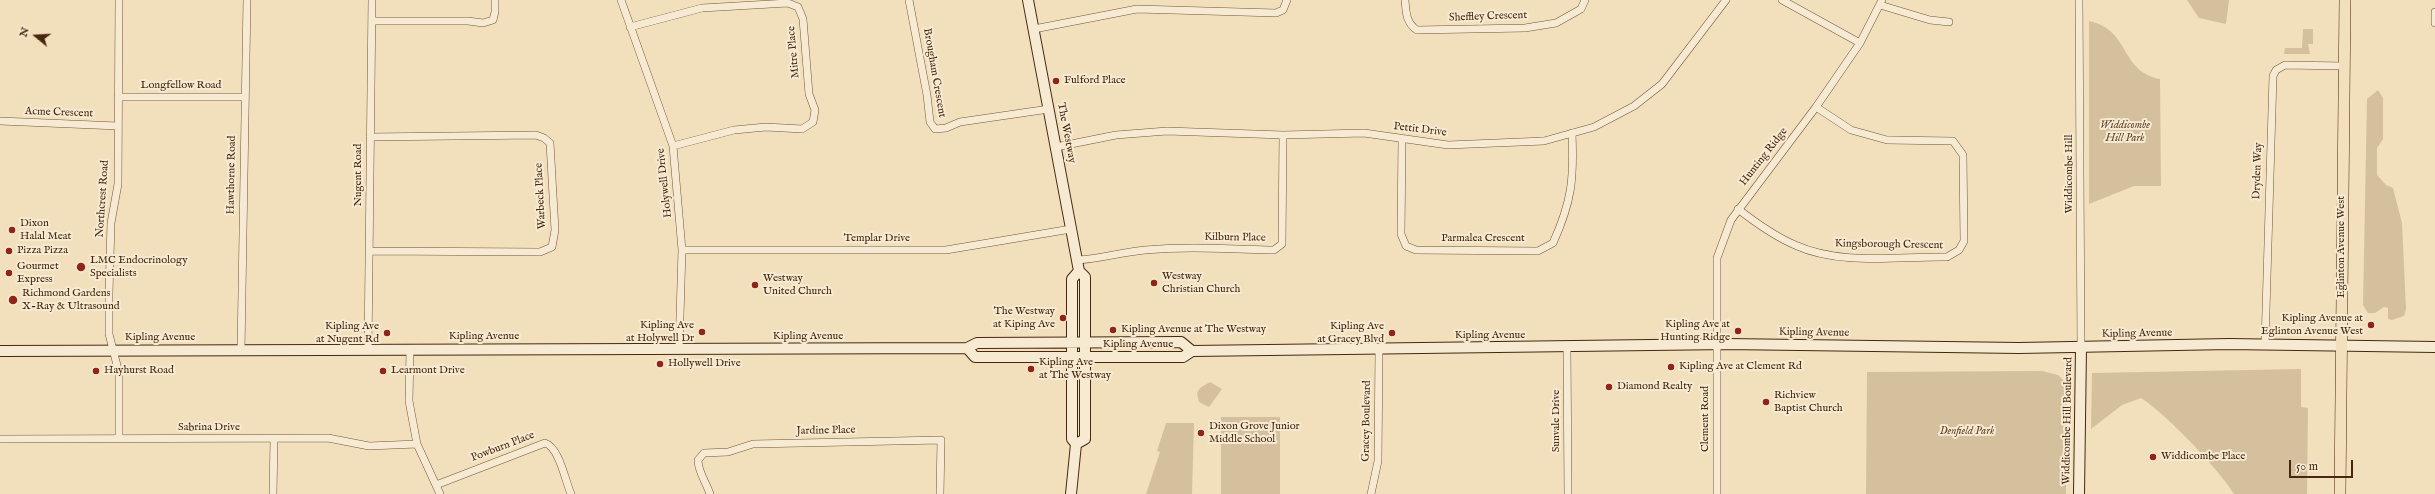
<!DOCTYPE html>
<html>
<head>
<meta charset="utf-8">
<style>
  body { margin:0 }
  #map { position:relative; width:2435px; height:494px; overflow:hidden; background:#f2dfbc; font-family:"IM FELL English",serif }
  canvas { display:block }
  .north { position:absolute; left:16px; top:16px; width:40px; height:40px; -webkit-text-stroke:3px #f7ead3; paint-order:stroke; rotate:288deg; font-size:11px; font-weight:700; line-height:16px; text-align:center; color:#47280e }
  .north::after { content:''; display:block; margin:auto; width:14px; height:18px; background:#47280e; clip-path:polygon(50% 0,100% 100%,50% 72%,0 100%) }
  .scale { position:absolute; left:2289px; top:460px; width:64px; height:18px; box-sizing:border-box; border:2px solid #47280e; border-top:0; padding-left:5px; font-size:12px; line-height:14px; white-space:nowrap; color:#47280e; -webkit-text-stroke:3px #f7ead3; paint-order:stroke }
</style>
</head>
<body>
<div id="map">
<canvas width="2435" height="494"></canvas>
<div class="north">N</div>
<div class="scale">50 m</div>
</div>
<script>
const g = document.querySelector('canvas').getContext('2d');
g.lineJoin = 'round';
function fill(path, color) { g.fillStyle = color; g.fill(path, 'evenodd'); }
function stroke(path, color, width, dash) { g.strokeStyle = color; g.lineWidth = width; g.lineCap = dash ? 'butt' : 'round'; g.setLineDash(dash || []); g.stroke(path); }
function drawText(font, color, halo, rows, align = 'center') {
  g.font = font + ' "IM FELL English",serif'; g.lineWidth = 4; g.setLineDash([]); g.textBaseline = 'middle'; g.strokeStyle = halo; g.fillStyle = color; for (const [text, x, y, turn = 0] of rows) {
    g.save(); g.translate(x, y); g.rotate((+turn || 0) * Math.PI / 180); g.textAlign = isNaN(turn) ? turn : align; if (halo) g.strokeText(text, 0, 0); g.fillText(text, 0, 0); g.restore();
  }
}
fill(new Path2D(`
  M2187 0H2229L2226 24 2199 18Z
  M2089 21C2131 30 2119 71 2160 79L2161 186H2134L2089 204Z
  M2303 29H2313V44H2308L2310 54H2284L2285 48H2302Z
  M2378 90 2383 98V139L2377 148V175L2386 185 2393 188 2402 223 2406 309 2404 316 2392 320 2388 319V308L2384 307 2375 313H2368L2363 305 2367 99Z
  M2301 369V407L2308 408 2307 494H2234C2219 469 2165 413 2141 398L2122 405 2091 429 2092 373Z
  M2042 371 2058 375 2066 383V494H1866L1867 372Z
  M1210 382 1222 389 1209 407 1199 402 1197 393 1200 388Z
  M1221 417H1280V494H1221Z
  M1166 423H1194L1192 494H1146L1160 452 1157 451Z`), '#d5c09e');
const street = new Path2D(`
  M621 0 673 146 682 250 679 349
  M909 0 927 95 930 122 935 129 946 128 960 122 1049 109
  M1405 0C1406 12 1406 23 1417 30L1525 28 1556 23 1581 9 1585 0
  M1782 0 1860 43
  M2079 0 2081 348
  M1880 5 1930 20 1949 22
  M2435 12V23
  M372 21H468L483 23 493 20 495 12V0
  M630 27 702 8 788 3 798 7 803 19 809 94 815 110 813 122 802 129 766 127 734 130 673 146
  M1034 29 1137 9 1276 13 1283 10 1287 0
  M118 97H244
  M0 121 118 126
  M370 137 536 135 544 138 550 143 555 230 552 247 540 252 371 251
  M1402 140 1401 234 1406 246 1416 250 1538 251 1553 243C1572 201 1574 179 1572 133
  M1056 147 1116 135 1167 131 1283 135 1364 133 1448 145 1544 141 1594 127 1634 106 1662 84 1726 0
  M1738 209C1756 223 1774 236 1795 245 1841 266 1899 256 1947 257L1959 250 1964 241 1963 155 1953 141 1887 140 1851 130 1816 107
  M682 250H946L1071 229
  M1078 260C1100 259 1122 252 1145 250 1187 246 1231 249 1274 250L1282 244 1283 135
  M2265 344 2273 76 2276 70 2285 65 2344 66
  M1567 348 1568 494
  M241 350 247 0
  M368 350 372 0
  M410 350 409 401 417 444 440 494
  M0 439 328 438 369 446 417 444
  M119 439V373L109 334V293L111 223 118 184 119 0
  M436 485 545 443C559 447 565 480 571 494
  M273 494 274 439
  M710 494C706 482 698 472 698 460L704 453 728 452 753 444 941 440 940 494
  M1371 494 1378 461 1379 349
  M1717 494V258L1731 220 1816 107 1860 43 1882 0`);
const secondary = new Path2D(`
  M1028 0 1079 271 1085 277V439L1076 444
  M967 348 975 357H1183L1192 351 1727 344 2019 348 2229 344 2435 347
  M0 351 967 348 977 343 1181 342 1192 351
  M1071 494 1076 444 1072 439V279L1079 271
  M2079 494 2081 348`);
const primary = new Path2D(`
  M2340 494 2345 0`);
stroke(street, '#72563a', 8);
stroke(secondary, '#47280e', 12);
stroke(primary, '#47280e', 12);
stroke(street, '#f7ead3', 7);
stroke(secondary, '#f7ead3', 10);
stroke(primary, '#f2dfbc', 11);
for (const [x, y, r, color] of [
  [1056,81,4,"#8f2418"],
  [12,230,4,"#8f2418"],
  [9,251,4,"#8f2418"],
  [81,267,5,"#8f2418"],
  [9,273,4,"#8f2418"],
  [1154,283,4,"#8f2418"],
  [755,285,4,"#8f2418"],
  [13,300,5,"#8f2418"],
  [1063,318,4,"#8f2418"],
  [2371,325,4,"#8f2418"],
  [1113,330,4,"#8f2418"],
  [1738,331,4,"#8f2418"],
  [702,332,4,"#8f2418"],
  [387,333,4,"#8f2418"],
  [1392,333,4,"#8f2418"],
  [660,364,4,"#8f2418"],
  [1671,367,4,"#8f2418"],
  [1031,369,4,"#8f2418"],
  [96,371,4,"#8f2418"],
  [383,371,4,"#8f2418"],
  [1609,387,4,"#8f2418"],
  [1766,402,4,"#8f2418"],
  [1201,433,4,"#8f2418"],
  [2153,457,4,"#8f2418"]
]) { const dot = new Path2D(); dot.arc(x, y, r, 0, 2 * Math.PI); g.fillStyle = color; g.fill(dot); stroke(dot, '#f7ead3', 1.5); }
drawText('11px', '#47280e', '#f7ead3', [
  ["Sheffley Crescent",1488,17,-2],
  ["Mitre Place",794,52,-95],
  ["Brougham Crescent",934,73,80],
  ["Longfellow Road",181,86],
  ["Acme Crescent",59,113,2],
  ["Pettit Drive",1420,130,7],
  ["The Westway",1066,133,79],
  ["Hunting Ridge",1764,157,-52],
  ["Dryden Way",2258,171,-88],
  ["Widdicombe Hill",2070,174,-90],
  ["Hawthorne Road",232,175,-89],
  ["Nugent Road",359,175,-90],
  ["Holywell Drive",665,183,-96],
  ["Warbeck Place",541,196,-93],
  ["Northcrest Road",103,199,-86],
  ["Kilburn Place",1235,238,1],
  ["Templar Drive",877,239],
  ["Parmalea Crescent",1483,239],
  ["Kingsborough Crescent",1889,245,1],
  ["Eglinton Avenue West",2342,247,-90],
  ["Kipling Avenue",1814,333,1],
  ["Kipling Avenue",2137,334,-1],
  ["Kipling Avenue",1490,336],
  ["Kipling Avenue",484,337],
  ["Kipling Avenue",808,337],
  ["Kipling Avenue",160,338],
  ["Kipling Avenue",1138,345],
  ["Clement Road",1706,419,-90],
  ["Gracey Boulevard",1367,421,-89],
  ["Sunvale Drive",1557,421,-90],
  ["Widdicombe Hill Boulevard",2068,421,-89],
  ["Sabrina Drive",209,428],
  ["Jardine Place",826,431,-1],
  ["Powburn Place",503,447,-21]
]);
drawText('11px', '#47280e', '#f7ead3', [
  ["Fulford Place",1064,81],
  ["Dixon",20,224],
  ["Halal Meat",20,237],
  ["Pizza Pizza",17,251],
  ["LMC Endocrinology",90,261],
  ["Specialists",90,274],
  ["Gourmet",17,267],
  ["Express",17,280],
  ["Westway",1162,277],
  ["Christian Church",1162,290],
  ["Westway",763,279],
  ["United Church",763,292],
  ["Richmond Gardens",22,294],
  ["X-Ray & Ultrasound",22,307],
  ["The Westway",1055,312,"right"],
  ["at Kiping Ave",1055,325,"right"],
  ["Kipling Avenue at",2363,319,"right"],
  ["Eglinton Avenue West",2363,332,"right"],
  ["Kipling Ave at",1730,325,"right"],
  ["Hunting Ridge",1730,338,"right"],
  ["Kipling Ave",694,326,"right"],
  ["at Holywell Dr",694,339,"right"],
  ["Kipling Ave",379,327,"right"],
  ["at Nugent Rd",379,340,"right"],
  ["Kipling Ave",1384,327,"right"],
  ["at Gracey Blvd",1384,340,"right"],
  ["Kipling Avenue at The Westway",1121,330],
  ["Kipling Ave",1039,363],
  ["at The Westway",1039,376],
  ["Hollywell Drive",668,364],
  ["Kipling Ave at Clement Rd",1679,367],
  ["Hayhurst Road",104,371],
  ["Learmont Drive",391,371],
  ["Diamond Realty",1617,387],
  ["Richview",1774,396],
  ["Baptist Church",1774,409],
  ["Dixon Grove Junior",1209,427],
  ["Middle School",1209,440],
  ["Widdicombe Place",2161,457]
], 'left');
drawText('italic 11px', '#63462b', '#f7ead3', [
  ["Widdicombe",2125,126],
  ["Hill Park",2125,139],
  ["Denfield Park",1967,432]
]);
</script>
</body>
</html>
